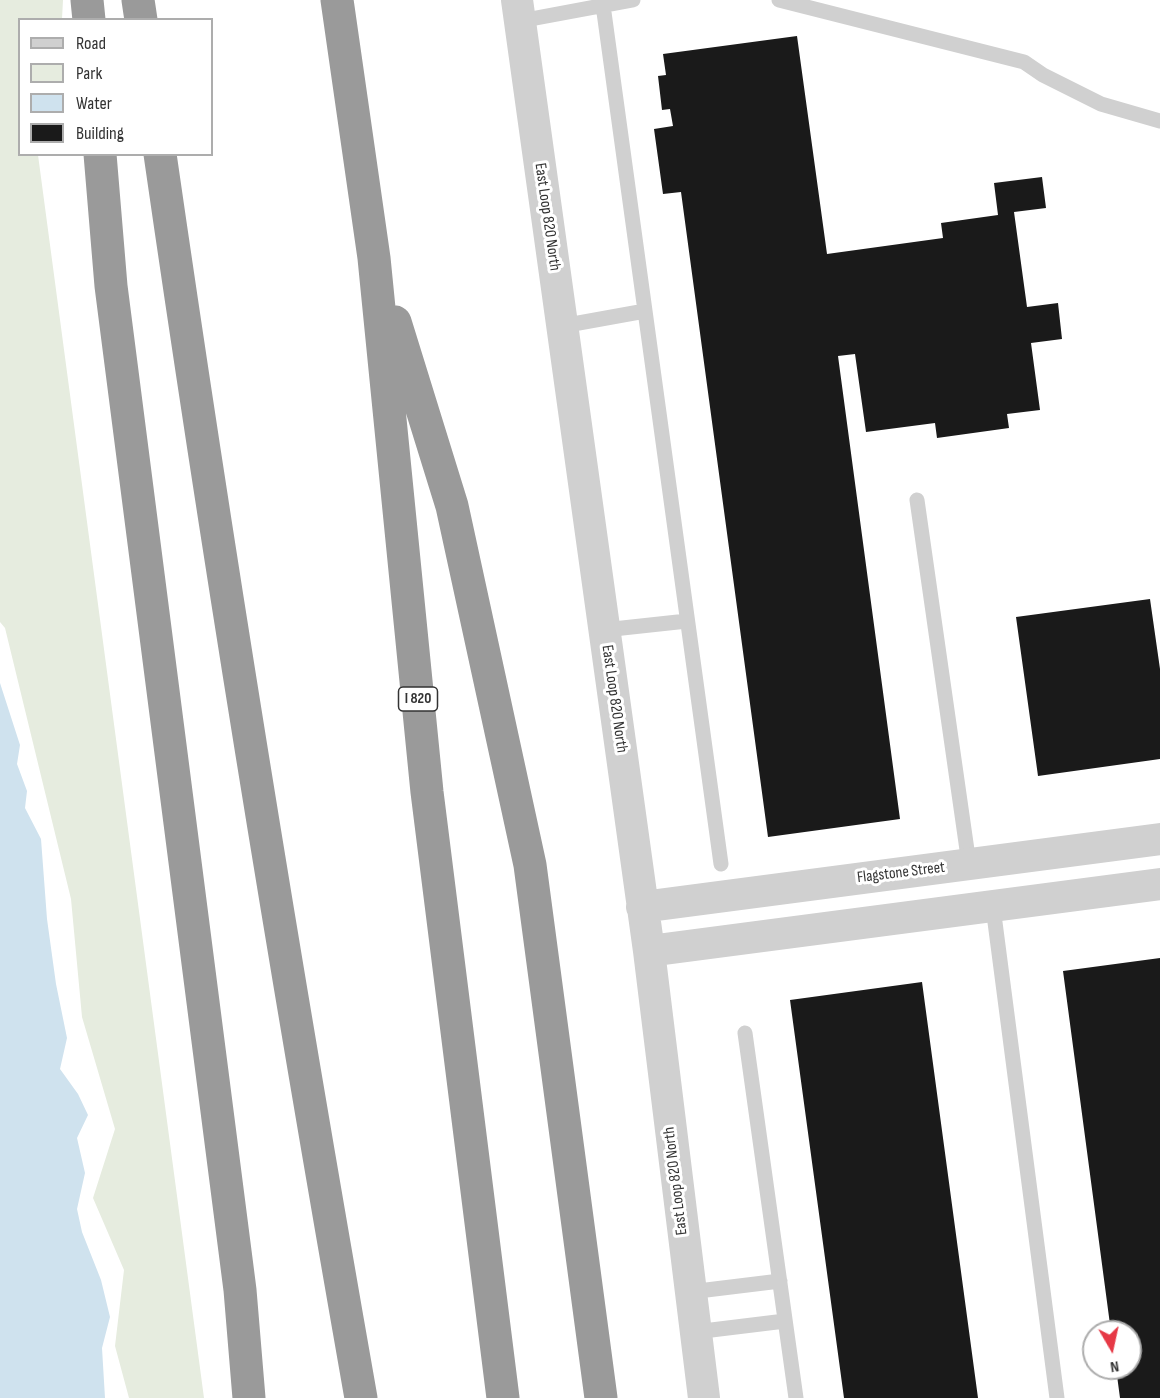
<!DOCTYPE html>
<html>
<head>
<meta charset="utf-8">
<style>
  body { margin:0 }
  #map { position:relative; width:1160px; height:1398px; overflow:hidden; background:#fff; font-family:"Sofia Sans Condensed",sans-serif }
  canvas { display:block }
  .legend { position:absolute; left:18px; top:18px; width:195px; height:138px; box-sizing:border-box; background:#fff; border:2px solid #adadad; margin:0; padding:8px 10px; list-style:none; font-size:18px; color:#333 }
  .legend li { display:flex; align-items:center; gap:12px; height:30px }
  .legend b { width:30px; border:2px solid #adadad }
  .north { position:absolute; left:1082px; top:1320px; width:60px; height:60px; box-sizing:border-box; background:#fff; border:2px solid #adadad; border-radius:50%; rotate:171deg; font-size:16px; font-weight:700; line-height:24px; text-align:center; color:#333 }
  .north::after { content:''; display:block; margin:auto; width:21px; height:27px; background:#e63946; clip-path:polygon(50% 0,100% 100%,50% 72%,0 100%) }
</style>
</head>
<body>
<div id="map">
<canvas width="1160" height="1398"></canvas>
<ul class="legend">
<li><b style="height:8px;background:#d0d0d0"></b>Road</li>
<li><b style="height:16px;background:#e6ecdf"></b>Park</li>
<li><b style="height:16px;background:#cfe2ee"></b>Water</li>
<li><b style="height:16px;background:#1a1a1a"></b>Building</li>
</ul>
<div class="north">N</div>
</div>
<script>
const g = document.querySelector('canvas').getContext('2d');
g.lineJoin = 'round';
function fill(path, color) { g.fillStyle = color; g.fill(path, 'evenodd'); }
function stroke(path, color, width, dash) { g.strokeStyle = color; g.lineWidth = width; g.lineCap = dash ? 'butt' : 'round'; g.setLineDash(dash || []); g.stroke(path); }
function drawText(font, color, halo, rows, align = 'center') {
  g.font = font + ' "Sofia Sans Condensed",sans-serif'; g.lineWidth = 6; g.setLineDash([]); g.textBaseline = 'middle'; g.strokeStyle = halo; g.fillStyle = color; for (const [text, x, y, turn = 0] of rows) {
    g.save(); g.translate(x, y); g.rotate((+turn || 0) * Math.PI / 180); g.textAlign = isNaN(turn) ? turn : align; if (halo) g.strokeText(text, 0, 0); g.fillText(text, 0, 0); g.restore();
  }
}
fill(new Path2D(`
  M0 0H63L62 19 20 20V154L38 155 204 1398H129L115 1346 124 1270 93 1198 115 1129 82 1017 71 899 5 628 0 622Z`), '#e6ecdf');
fill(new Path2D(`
  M0 683 20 745 17 764 27 791 25 808 41 839 47 919 56 984 67 1038 60 1069 78 1094 88 1115 77 1138 85 1173 77 1209 82 1232 101 1280 110 1317 102 1348 105 1398H0Z`), '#cfe2ee');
fill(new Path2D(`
  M797 36 827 254 943 238 941 223 998 215 994 183 1042 177 1046 208 1014 212 1027 307 1058 303 1062 339 1031 343 1040 410 1007 414 1009 428 937 438 935 423 866 432 855 354 838 356 900 819 768 837 681 192 663 194 654 129 673 126 670 109 662 110 658 76 666 75 663 54Z
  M1150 599 1160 669V759L1038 776 1016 617Z
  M1160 958V1398H1120L1116 1368H1130V1332H1111L1063 971Z
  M922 982 978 1398H844L790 1000Z`), '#1a1a1a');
stroke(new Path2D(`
  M779 0 1024 62 1043 75 1101 104 1160 121
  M603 5 721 864
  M520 21 633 0
  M562 326 645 311
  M917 500 969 864
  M604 630 687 621
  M993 907 1057 1398
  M745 1033 796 1398
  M690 1292 780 1281
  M695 1332 785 1321`), '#d0d0d0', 15);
stroke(new Path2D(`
  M517 0 649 951 704 1398
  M642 907 1160 839
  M649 951 1160 884`), '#d0d0d0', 32);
stroke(new Path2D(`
  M87 0 89 20
  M138 0 141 20
  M337 0 374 258 427 792 503 1398
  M100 154 111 286 240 1290 249 1398
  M160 154C220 570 288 984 361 1398
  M395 322 452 506 530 865 601 1398`), '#9a9a9a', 33);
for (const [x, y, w] of [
  [418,699,39]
]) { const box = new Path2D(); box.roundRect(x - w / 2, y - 12, w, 24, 4.5); g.fillStyle = '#fff'; g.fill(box); stroke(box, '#333', 1.5); }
drawText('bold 15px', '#333', null, [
  ["I 820",418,699]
]);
drawText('16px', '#333', '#fff', [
  ["East Loop 820 North",547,217,82],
  ["East Loop 820 North",614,699,82],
  ["Flagstone Street",901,873,-7],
  ["East Loop 820 North",676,1181,-97]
]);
</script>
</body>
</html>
